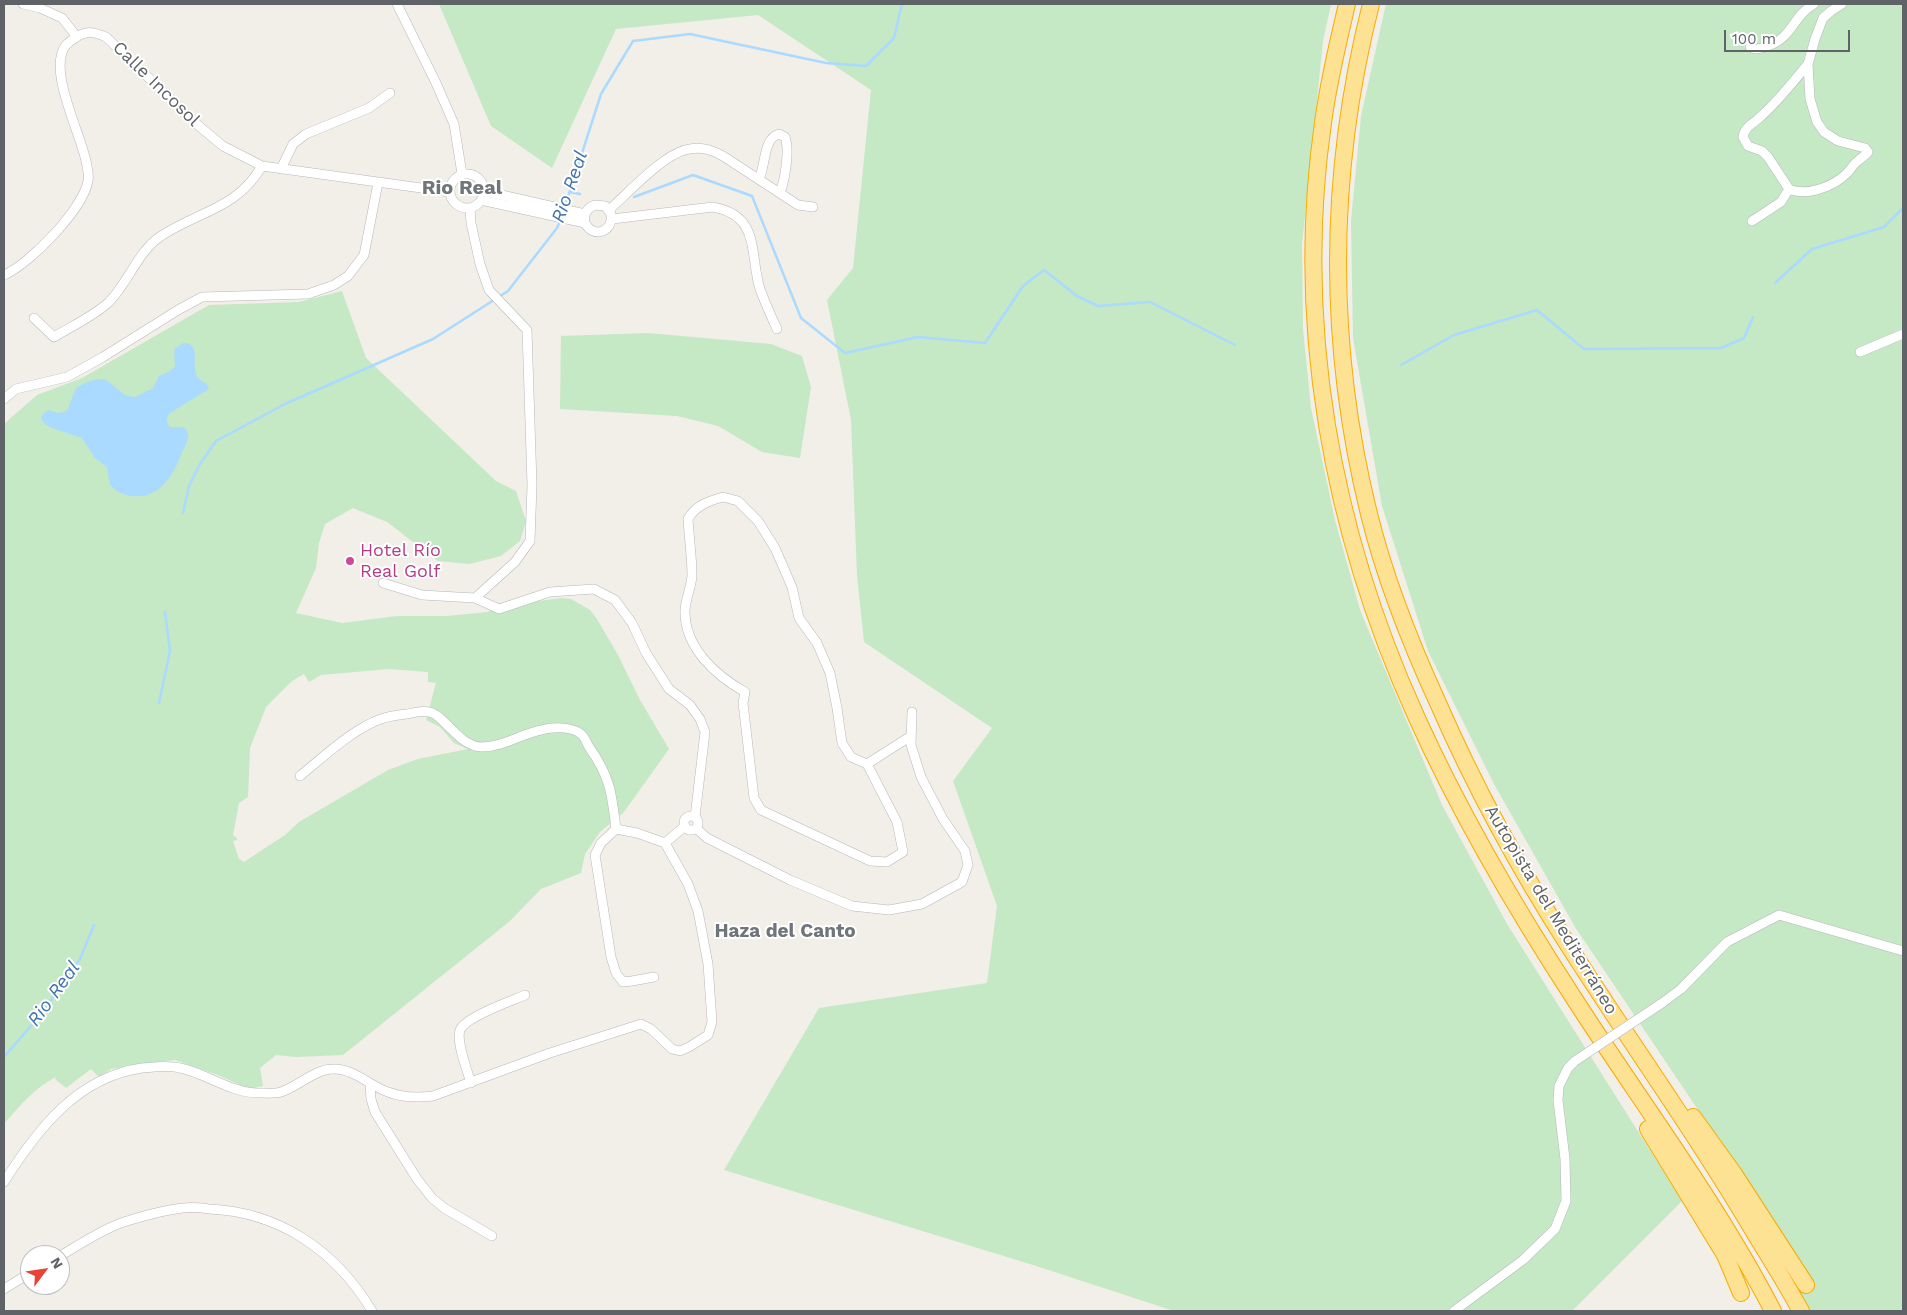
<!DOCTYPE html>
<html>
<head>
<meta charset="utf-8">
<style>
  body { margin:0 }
  #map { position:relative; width:1907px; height:1315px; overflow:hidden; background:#f1efe8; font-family:"Work Sans",sans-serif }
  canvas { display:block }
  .frame { position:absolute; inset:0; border:5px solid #5f6368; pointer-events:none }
  .north { position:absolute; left:20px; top:1245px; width:50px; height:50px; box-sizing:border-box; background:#fff; border:1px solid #bfc1c3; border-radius:50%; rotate:59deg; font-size:14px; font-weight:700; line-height:20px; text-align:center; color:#5f6368 }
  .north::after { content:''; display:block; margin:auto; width:18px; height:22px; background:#ea4335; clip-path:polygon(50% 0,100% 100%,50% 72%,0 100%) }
  .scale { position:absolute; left:1724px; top:30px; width:126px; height:22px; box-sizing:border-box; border:2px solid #5f6368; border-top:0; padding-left:6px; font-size:15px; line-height:18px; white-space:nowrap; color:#5f6368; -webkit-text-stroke:4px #fff; paint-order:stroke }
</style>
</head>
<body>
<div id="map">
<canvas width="1907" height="1315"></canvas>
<div class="frame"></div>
<div class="north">N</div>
<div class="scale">100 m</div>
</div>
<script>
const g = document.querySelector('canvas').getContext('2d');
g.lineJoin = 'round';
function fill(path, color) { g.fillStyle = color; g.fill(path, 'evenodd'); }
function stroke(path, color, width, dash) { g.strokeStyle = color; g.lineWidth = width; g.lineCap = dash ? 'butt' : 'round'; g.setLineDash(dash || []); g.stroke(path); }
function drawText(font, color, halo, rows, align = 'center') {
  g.font = font + ' "Work Sans",sans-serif'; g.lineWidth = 4; g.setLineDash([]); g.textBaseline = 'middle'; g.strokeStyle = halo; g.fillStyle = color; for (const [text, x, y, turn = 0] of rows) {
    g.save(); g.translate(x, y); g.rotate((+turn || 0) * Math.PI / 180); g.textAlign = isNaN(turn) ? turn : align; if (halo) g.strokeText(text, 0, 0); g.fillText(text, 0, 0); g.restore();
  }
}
fill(new Path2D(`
  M439 4H1331L1323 41 1302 244 1303 329 1311 408 1335 520 1360 610 1442 805 1507 924 1682 1201 1572 1311H1174L1033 1265 724 1170 819 1008 987 983 997 906 953 781 992 728 864 642 857 575 851 420 827 300 853 268 871 90 758 15 616 29 552 168 491 126Z
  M1386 4H1903V1311H1806L1792 1283 1785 1239 1575 927 1494 784 1428 651 1382 506 1353 338 1351 221 1361 116Z
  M342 291 366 358 496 481 516 491 526 521 520 541 501 556 469 564 438 561 387 522 353 508 325 524 319 543 316 568 296 613 342 623 397 616H447L487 612 510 605 561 598 571 599 590 610 597 619 618 655 640 700 669 749 624 812 600 832 585 854 581 873 541 889 510 921 343 1055 296 1057 276 1055 260 1068 263 1086 249 1089 218 1075 175 1060 147 1063 111 1069 99 1077 91 1069 66 1088 55 1079 56 1077C34 1088 20 1106 4 1124V424L37 395 82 378 209 305 299 302ZM389 669 428 672V682L436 683 426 720 440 727 454 743 468 749 418 759 388 770 299 822 285 835 244 862 239 859 233 841 238 839 233 835 239 803 248 797 250 748 266 707 292 681 304 674 309 682 321 675Z
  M648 333 771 344 802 356 811 387 800 458 762 452 718 426 677 416 560 409 561 336Z`), '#c5e8c5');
fill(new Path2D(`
  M183 343C207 343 183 375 206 383L209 389 170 413C166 418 166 422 170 427H184C186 430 187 430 188 434 189 439 185 447 182 452 178 464 170 480 160 488 145 500 123 499 110 485L107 467 95 458 82 438 52 428 45 424 41 419 42 415 48 410 58 413 67 411 76 388 87 382 97 379H105L125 395 135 397 153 388 159 376 170 371 175 366 174 349Z`), '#aadaff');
stroke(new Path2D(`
  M570 192 580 194
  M634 197 693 175 752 196 801 318 845 353 918 337 985 343 1023 286 1044 270 1077 296 1098 306 1150 302 1235 345
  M565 206 601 94 633 41 690 34 826 63 866 66 894 38 902 4
  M1775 283 1812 249 1884 227 1903 208
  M1401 365 1454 335 1537 310 1584 349 1721 348 1744 338 1753 317
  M183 513 189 486 200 464 216 441 285 404 433 339 508 291 557 228 560 221
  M159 703 170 651 165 612
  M4 1057 42 1013 80 959 94 925`), '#aadaff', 2.5);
const minor = new Path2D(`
  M23 4 40 8 62 18 77 37
  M397 4 436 83 454 124 462 174
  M1750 47C1755 50 1759 49 1765 47 1793 39 1792 16 1814 4
  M1808 64C1792 83 1777 103 1758 119 1752 124 1744 128 1743 137L1748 146 1762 151 1768 157 1789 189C1807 197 1835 186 1848 172 1852 168 1854 163 1859 160 1862 157 1865 156 1868 152L1865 148 1838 141 1824 132 1817 122 1810 99 1808 64 1815 39 1823 18 1831 11 1842 4
  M281 169 293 144 306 134 369 108 390 93
  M450 191a17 17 0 1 1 34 0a17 17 0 1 1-34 0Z
  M759 179C766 165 763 138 779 134L785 137C790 150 785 179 780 193
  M484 191 585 214
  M481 200 585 223C593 239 614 232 611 214L605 206 595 205C587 208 583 214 585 223
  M470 208 471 223 480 264 489 290 527 330 532 485 530 541 515 562 475 598
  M609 210C628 193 662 156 685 150 699 146 710 149 723 156L798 205 813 207
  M612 219 713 207C761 216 749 253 760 289 765 303 771 316 777 329
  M1752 221 1781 202 1789 189
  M4 275C30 264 83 209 88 181 89 177 88 171 87 166 83 137 46 70 66 45 68 43 72 40 75 38 87 30 94 32 106 37L200 127 223 146 262 166 450 192
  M34 318 54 337C72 326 94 316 109 302 128 283 138 251 161 236 199 211 237 209 262 166
  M1860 352 1903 334
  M4 399 16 389 67 377 103 357 178 310 202 297 308 294 334 285 348 276 364 255 378 183
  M723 497 738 501 758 521 775 548 792 587 799 618 817 643 830 673 837 708 842 743 851 757 867 764 897 822 903 852 887 862 870 861 761 810 754 798 743 703 745 692C715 675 684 647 685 610 686 598 691 587 692 576 692 557 689 537 688 519 696 505 709 501 723 497Z
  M383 583 422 595 475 598 499 609 550 592 594 589 615 600 632 623 646 653 669 689 690 705 700 719 705 732 695 817
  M867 764 911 736
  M300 776C322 758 354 728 381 719 389 716 398 715 407 714 416 712 428 709 436 715 450 725 463 747 482 747 503 747 521 734 541 730 552 727 571 726 581 734 585 737 587 744 589 747 610 776 612 794 616 829L601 843 595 855 611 957 616 973 623 982 632 981 654 977
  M684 823a7 7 0 1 1 14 0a7 7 0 1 1-14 0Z
  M696 828 707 838 790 880 852 906 889 910 922 904 962 882 968 865 965 851 943 819 921 777 911 745 912 712
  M665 843 685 826
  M1662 1003 1681 989 1727 942 1779 915 1903 951
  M370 1083 371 1099 375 1112 417 1179 432 1198 444 1208 492 1236
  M471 1083C467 1070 456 1042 460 1030 465 1017 511 1001 525 995
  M4 1182C37 1130 77 1077 142 1068 155 1067 167 1065 180 1068 206 1073 231 1093 258 1093 265 1093 275 1094 281 1092 297 1087 315 1069 333 1069 353 1068 370 1086 388 1092 403 1098 417 1098 433 1096L550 1053 641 1024 651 1029 672 1049 680 1051 689 1047 708 1035 712 1022 708 964 698 911 688 884 665 843 637 833 616 829
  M60 1256C79 1245 104 1228 124 1222 143 1216 163 1210 183 1208 191 1207 201 1208 209 1209 280 1212 336 1251 372 1311
  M4 1289 30 1273
  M1454 1311 1523 1260 1555 1229 1566 1201 1565 1159 1558 1100 1559 1086 1568 1068 1575 1061`);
const motorway = new Path2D(`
  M1347 4C1338 43 1328 83 1323 123 1294 325 1332 531 1416 716 1461 816 1517 911 1577 1003 1643 1105 1717 1203 1773 1311
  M1371 4C1328 173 1327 344 1369 514 1385 579 1410 642 1438 703 1475 788 1520 870 1570 948 1632 1045 1699 1138 1757 1237 1772 1261 1787 1286 1801 1311
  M1693 1117 1734 1174 1806 1285
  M1648 1129 1725 1255 1741 1293`);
stroke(minor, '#b5b8bc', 10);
stroke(motorway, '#f9ab00', 18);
stroke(minor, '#fff', 9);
stroke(motorway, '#fde293', 16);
const minorBridge = new Path2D(`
  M1575 1061 1662 1003`);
stroke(minorBridge, '#b5b8bc', 10, []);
stroke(minorBridge, '#fff', 9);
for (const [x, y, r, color] of [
  [350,561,5,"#d1479c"]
]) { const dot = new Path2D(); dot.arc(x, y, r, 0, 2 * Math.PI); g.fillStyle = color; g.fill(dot); stroke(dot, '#fff', 2); }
drawText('18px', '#5f6368', '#fff', [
  ["Calle Incosol",156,84,44],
  ["Autopista del Mediterráneo",1551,910,59]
]);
drawText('18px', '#b23c85', '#fff', [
  ["Hotel Río",360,551],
  ["Real Golf",360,572]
], 'left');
drawText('italic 19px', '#4174aa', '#fff', [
  ["Rio Real",570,187,-71],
  ["Rio Real",54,994,-54]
]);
drawText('bold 19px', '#70757a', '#fff', [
  ["Haza del Canto",785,931]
]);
drawText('bold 20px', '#70757a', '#fff', [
  ["Rio Real",462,188]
]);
</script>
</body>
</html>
